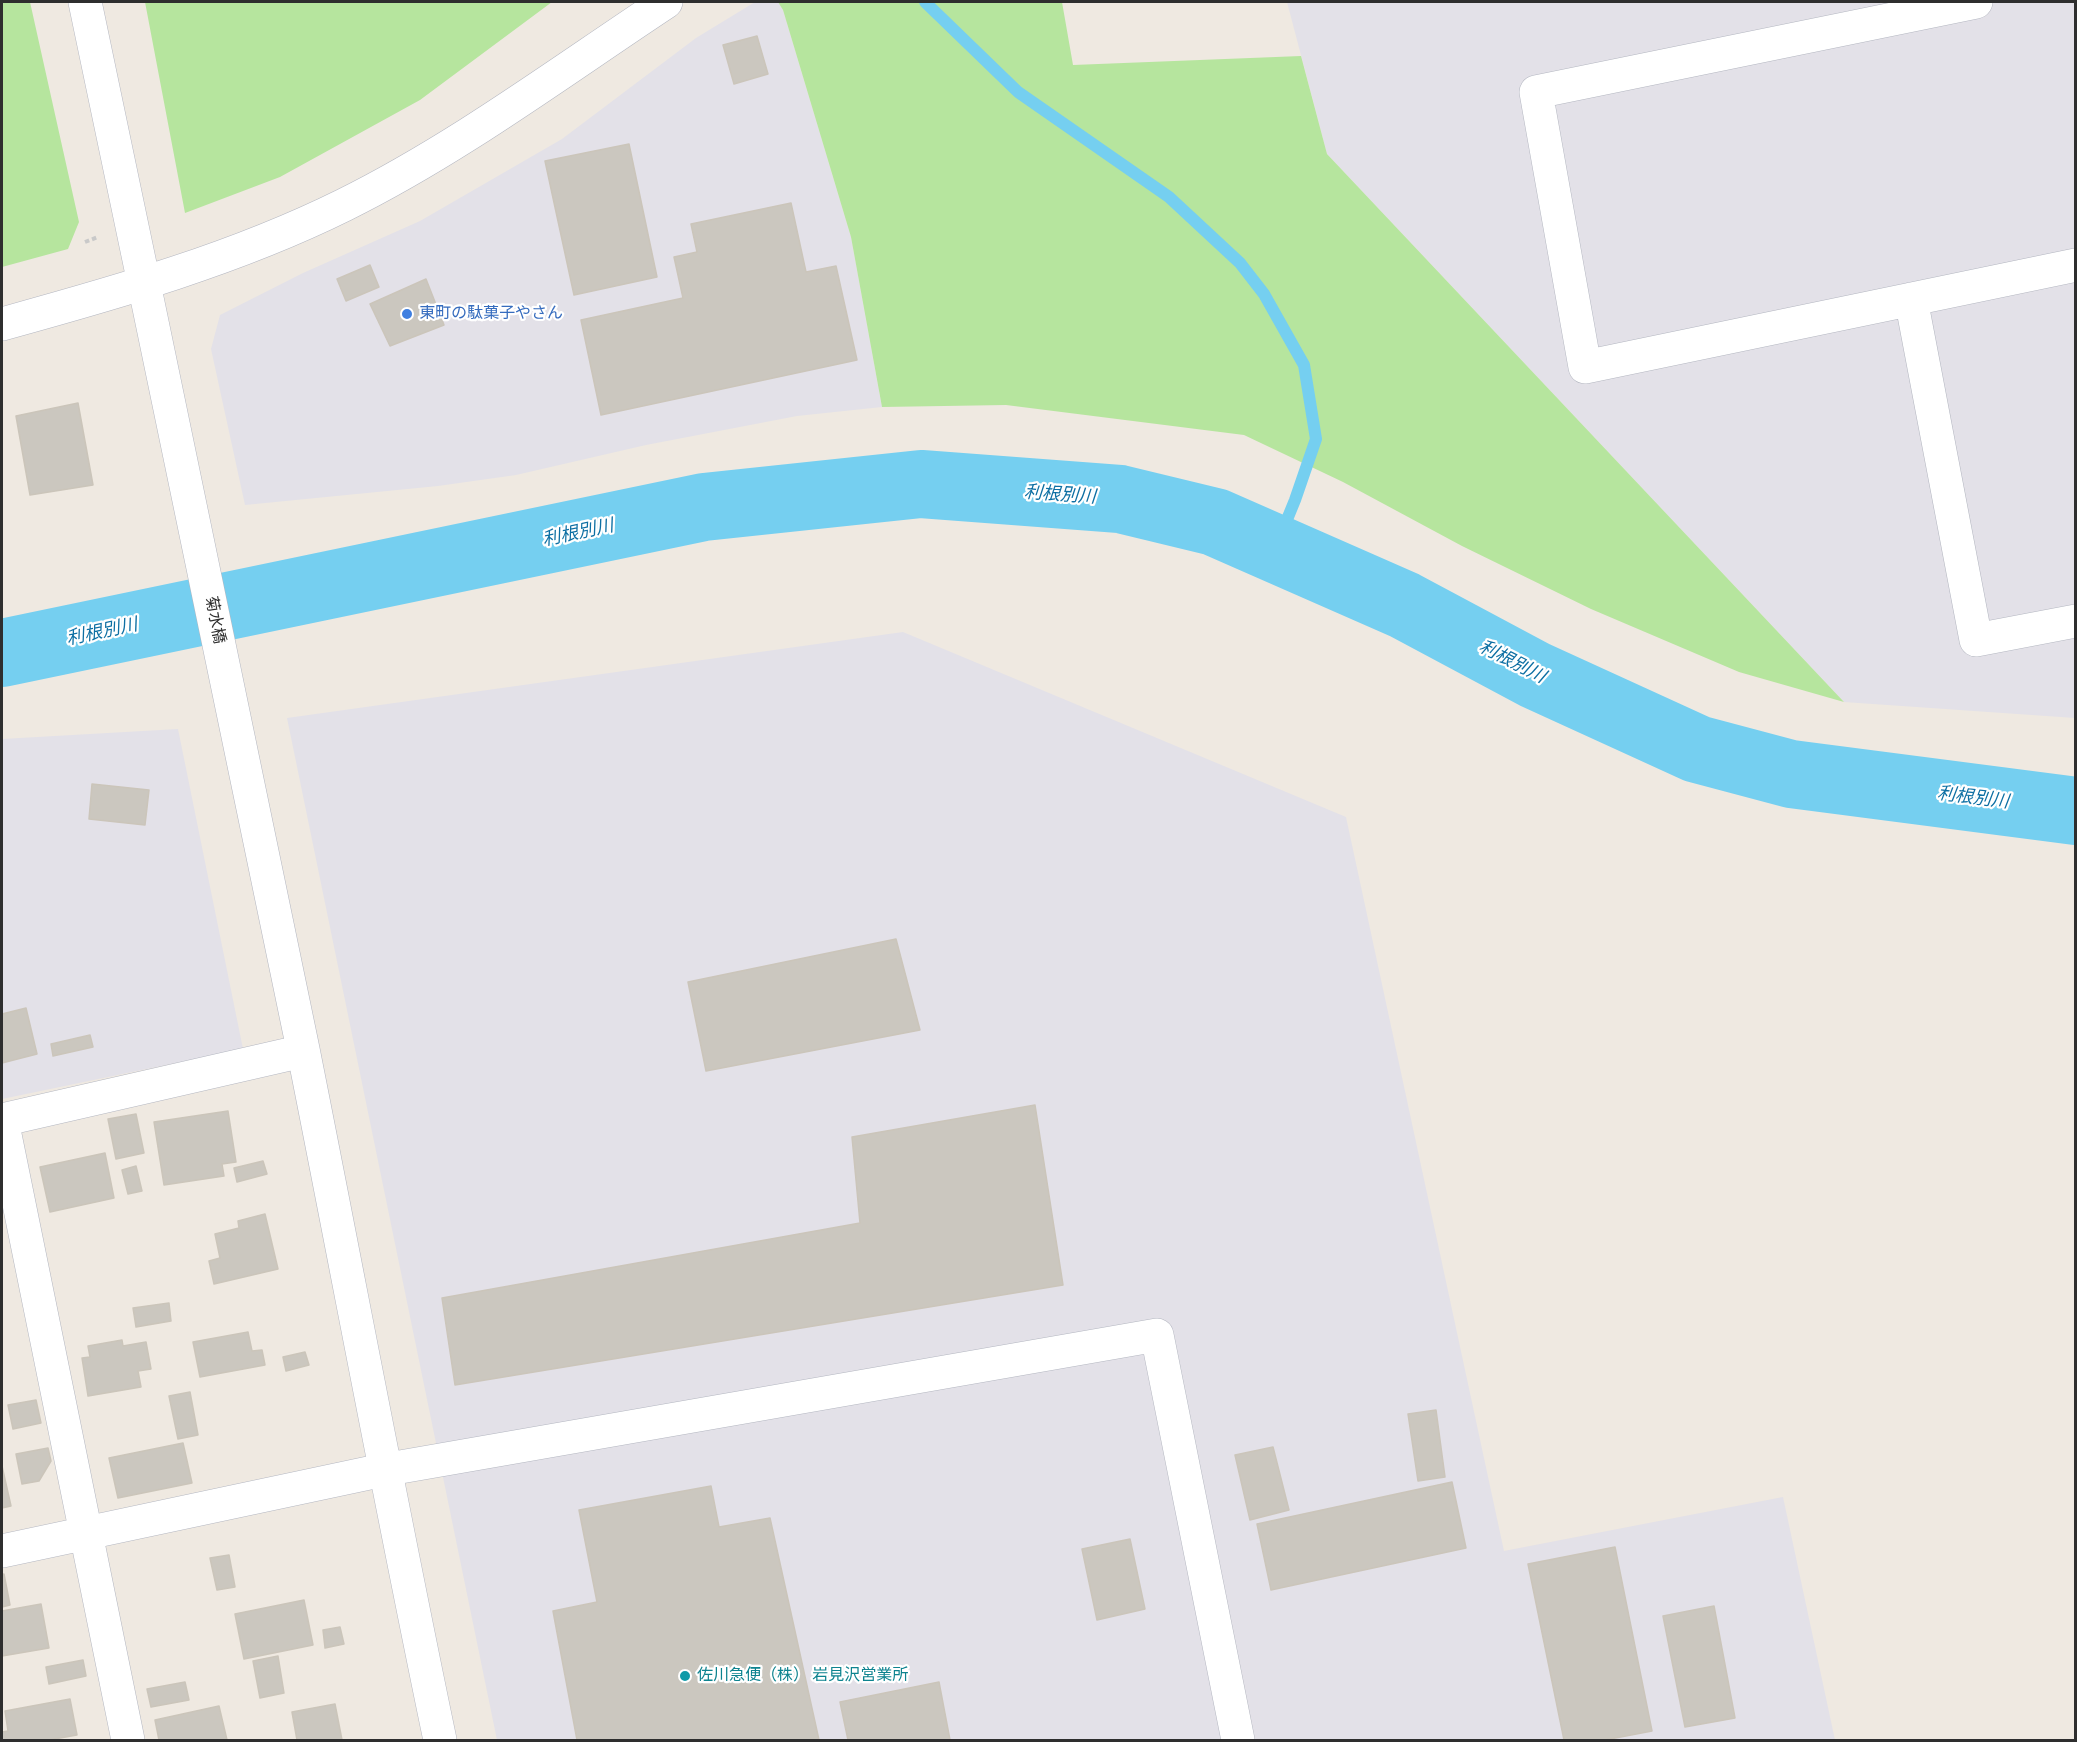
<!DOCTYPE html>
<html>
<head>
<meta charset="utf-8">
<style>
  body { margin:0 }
  #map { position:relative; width:2077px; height:1742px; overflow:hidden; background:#efe9e1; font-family:Manrope,sans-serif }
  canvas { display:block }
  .frame { position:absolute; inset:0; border:3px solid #2e2e2e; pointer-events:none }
</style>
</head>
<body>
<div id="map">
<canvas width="2077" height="1742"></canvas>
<div class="frame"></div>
</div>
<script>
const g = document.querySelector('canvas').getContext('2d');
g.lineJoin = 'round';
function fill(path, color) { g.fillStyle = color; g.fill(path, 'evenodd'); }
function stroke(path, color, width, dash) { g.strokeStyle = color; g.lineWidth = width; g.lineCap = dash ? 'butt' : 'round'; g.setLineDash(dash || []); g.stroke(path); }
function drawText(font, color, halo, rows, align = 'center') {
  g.font = font + ' Manrope,"Noto Sans JP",sans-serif'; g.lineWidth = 4.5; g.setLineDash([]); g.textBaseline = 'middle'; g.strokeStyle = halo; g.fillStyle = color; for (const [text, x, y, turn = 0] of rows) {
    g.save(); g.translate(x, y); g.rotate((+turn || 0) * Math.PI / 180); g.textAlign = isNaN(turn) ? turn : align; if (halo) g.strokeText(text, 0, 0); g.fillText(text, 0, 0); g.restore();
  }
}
fill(new Path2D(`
  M755 2H778L783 10 851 237 882 407 797 416 646 445 516 475 438 486 245 505 211 349 220 315 303 273 420 221 562 139 696 38Z
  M1287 2H2075V718L1844 702 1327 154Z
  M903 632 1346 817 1504 1551 1783 1497 1835 1740H497L287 718Z
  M178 729 243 1049 2 1099V739Z`), '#e3e1e8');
fill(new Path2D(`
  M2 2H30L79 222 68 249 2 267Z
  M145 2H552L420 100 280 177 185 213Z
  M778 2H1062L1073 65 1301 56 1327 154 1844 702 1739 672 1591 609 1462 546 1343 482 1244 435 1006 405 882 407 851 237 783 10Z`), '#b6e59e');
stroke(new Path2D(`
  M925 2 1018 92 1169 197 1240 263 1264 294 1304 365 1316 439 1295 500 1275 549`), '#75cff0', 12);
stroke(new Path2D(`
  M2 653 704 507 921 484 1120 499 1215 522 1404 605 1535 675 1697 749 1791 774 2076 811`), '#75cff0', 68);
const building = new Path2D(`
  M757 36 768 74 734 84 723 45Z
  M629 144 657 277 574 295 545 161Z
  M791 203 806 272 836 266 857 360 601 415 581 320 683 298 674 257 697 252 691 224Z
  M370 265 379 287 346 301 337 279Z
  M426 279 444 325 390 346 370 304Z
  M78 403 93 485 30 495 16 416Z
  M92 784 149 790 145 825 89 819Z
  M896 939 920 1030 706 1071 688 982Z
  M26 1008 37 1054 2 1063V1014Z
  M90 1035 93 1047 53 1056 51 1044Z
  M1035 1105 1063 1285 455 1385 442 1298 860 1223 852 1137Z
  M228 1111 236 1162 222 1164 224 1176 164 1185 154 1122Z
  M136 1114 144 1153 116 1159 108 1119Z
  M105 1153 114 1198 50 1212 40 1167Z
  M263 1161 267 1174 237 1182 234 1168Z
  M136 1166 142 1191 128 1194 122 1170Z
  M265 1214 278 1269 214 1284 209 1261 220 1258 215 1234 239 1228 238 1221Z
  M169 1303 171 1321 136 1327 133 1308Z
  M248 1332 252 1351 262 1350 265 1365 200 1377 193 1342Z
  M122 1340 123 1346 146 1342 151 1369 138 1371 141 1387 88 1396 82 1358 90 1357 88 1346Z
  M305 1352 309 1365 286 1371 283 1357Z
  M190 1392 198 1435 178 1439 169 1396Z
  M36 1400 41 1423 13 1429 8 1405Z
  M1436 1410 1445 1477 1418 1481 1408 1414Z
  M183 1443 192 1483 118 1498 109 1458Z
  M1273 1447 1289 1510 1250 1520 1235 1455Z
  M48 1448 51 1461 39 1481 22 1484 16 1454Z
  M2 1466 11 1506 2 1508Z
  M1452 1482 1466 1548 1271 1590 1257 1524Z
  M711 1486 719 1527 770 1518 819 1740H577L553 1611 597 1602 579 1510Z
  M1130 1539 1145 1609 1097 1620 1082 1549Z
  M1615 1547 1652 1731 1605 1740H1564L1528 1564Z
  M229 1555 235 1587 217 1590 210 1558Z
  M4 1574 10 1605 2 1607V1575Z
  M304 1600 313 1645 244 1659 235 1614Z
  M41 1604 49 1648 2 1656V1611Z
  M1714 1606 1735 1718 1685 1727 1663 1616Z
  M340 1627 344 1644 325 1648 323 1630Z
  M278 1656 284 1693 260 1698 253 1661Z
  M83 1660 86 1676 49 1684 46 1667Z
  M185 1682 189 1700 151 1707 147 1689Z
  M939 1682 950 1740H848L840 1702Z
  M70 1699 77 1735 49 1740H2V1732L8 1731 5 1711Z
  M335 1704 342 1740H297L292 1712Z
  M219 1706 227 1740H159L155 1720Z`);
fill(building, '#cbc7bf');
stroke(building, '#cbc5ba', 1.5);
const minor = new Path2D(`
  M85 2C158 351 232 700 303 1049 349 1280 392 1511 440 1740
  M1976 2 1536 92 1585 367 2076 265
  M1911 299 1976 640 2076 621
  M2 324C118 292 235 259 344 205 457 149 560 72 666 2
  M2 1120 128 1740
  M2 1120 303 1051
  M2 1551 383 1470 1157 1335 1238 1740`);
stroke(minor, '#b4b7c1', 34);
stroke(new Path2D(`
  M85 242 98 237`), '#c9c9c9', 4, [4.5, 3]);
stroke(minor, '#fff', 33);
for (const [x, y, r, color] of [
  [407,314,6,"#3f7fe0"],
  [685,1676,6,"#0f9aa8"]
]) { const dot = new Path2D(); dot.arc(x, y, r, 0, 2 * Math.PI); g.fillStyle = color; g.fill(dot); stroke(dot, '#fff', 2); }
drawText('16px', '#366cbe', '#fff', [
  ["東町の駄菓子やさん",419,314]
], 'left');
drawText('16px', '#2e2e2e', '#fff', [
  ["菊水橋",215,620,79]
]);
drawText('16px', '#0d838f', '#fff', [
  ["佐川急便（株） 岩見沢営業所",697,1676]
], 'left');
drawText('italic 18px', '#0d6fa3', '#fff', [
  ["利根別川",1060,495,4],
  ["利根別川",578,533,-12],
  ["利根別川",102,632,-12],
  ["利根別川",1512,662,27],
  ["利根別川",1973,798,7]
]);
</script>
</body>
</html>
